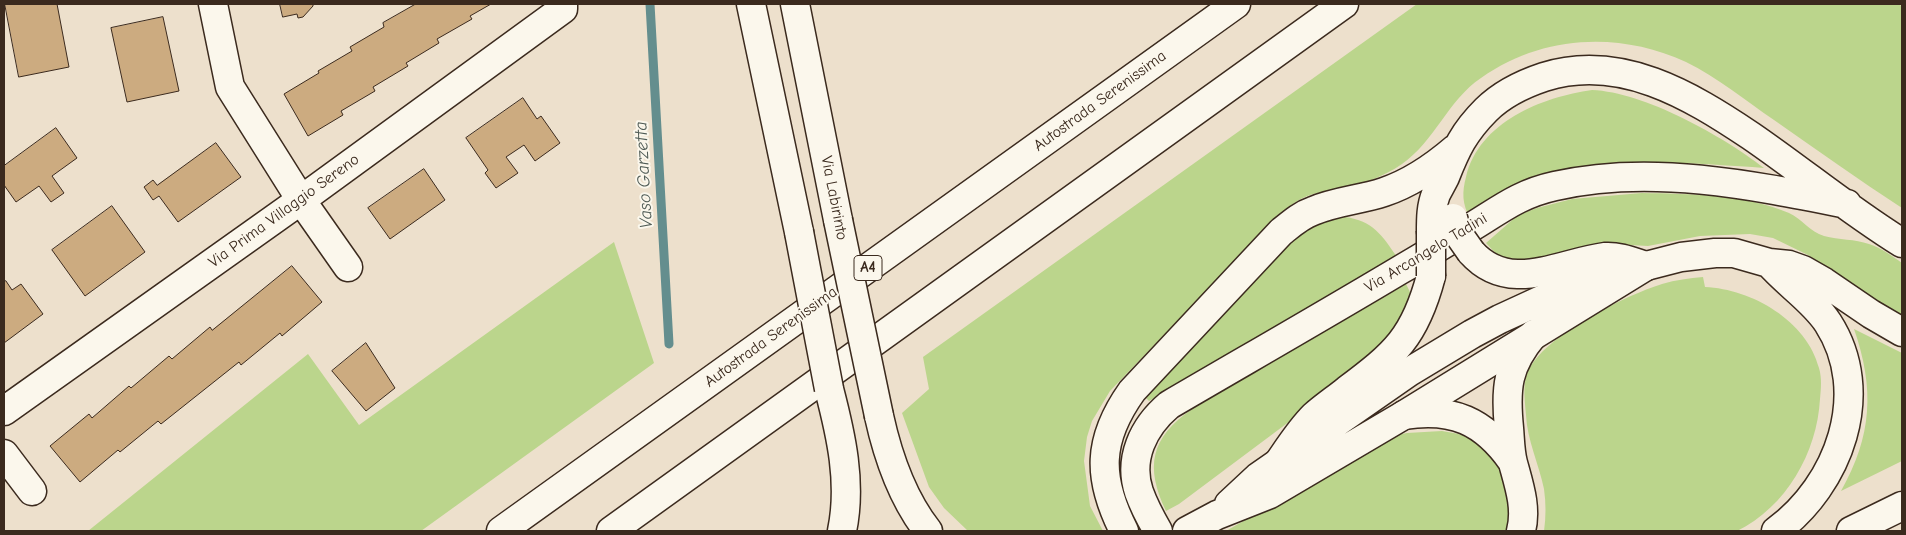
<!DOCTYPE html>
<html>
<head>
<meta charset="utf-8">
<style>
  body { margin:0 }
  #map { position:relative; width:1906px; height:535px; overflow:hidden; background:#ede0cc; font-family:"Comic Neue",sans-serif }
  canvas { display:block }
  .frame { position:absolute; inset:0; border:5px solid #3b2a1e; pointer-events:none }
</style>
</head>
<body>
<div id="map">
<canvas width="1906" height="535"></canvas>
<div class="frame"></div>
</div>
<script>
const g = document.querySelector('canvas').getContext('2d');
g.lineJoin = 'round';
function fill(path, color) { g.fillStyle = color; g.fill(path, 'evenodd'); }
function stroke(path, color, width, dash) { g.strokeStyle = color; g.lineWidth = width; g.lineCap = dash ? 'butt' : 'round'; g.setLineDash(dash || []); g.stroke(path); }
function drawText(font, color, halo, rows, align = 'center') {
  g.font = font + ' "Comic Neue",sans-serif'; g.lineWidth = 4; g.setLineDash([]); g.textBaseline = 'middle'; g.strokeStyle = halo; g.fillStyle = color; for (const [text, x, y, turn = 0] of rows) {
    g.save(); g.translate(x, y); g.rotate((+turn || 0) * Math.PI / 180); g.textAlign = isNaN(turn) ? turn : align; if (halo) g.strokeText(text, 0, 0); g.fillText(text, 0, 0); g.restore();
  }
}
fill(new Path2D(`
  M1417 4H1900L1902 9V208C1859 180 1817 150 1774 120 1746 101 1717 77 1686 62 1619 31 1542 35 1481 78 1448 100 1435 141 1402 164 1383 177 1361 185 1339 189 1330 191 1319 192 1310 195 1298 199 1290 206 1281 213L1110 391 1092 421 1087 437 1084 461 1090 506 1103 531H968L944 508 929 487 902 413 929 389 923 357Z
  M1592 90C1644 92 1723 136 1764 168 1692 163 1560 152 1499 193 1488 200 1479 209 1470 218 1462 204 1462 192 1466 177 1479 122 1542 97 1592 90Z
  M1642 193C1689 194 1745 194 1789 213 1802 219 1810 232 1824 236 1839 240 1855 239 1869 244 1882 248 1892 256 1902 263V318L1893 313 1808 255 1773 238 1750 234 1700 236 1648 246 1613 244 1546 258 1514 262 1499 257 1486 243 1518 215 1537 208 1572 199Z
  M1345 217C1373 221 1382 235 1397 257L1149 401 1145 397 1293 240C1309 226 1323 219 1345 217Z
  M614 242 654 363 421 531H88L308 354 359 425Z
  M1703 277 1705 287C1752 289 1807 321 1819 368 1822 378 1821 389 1820 399 1817 453 1786 507 1737 531H1544C1546 517 1546 503 1544 489 1539 464 1527 440 1526 415 1525 403 1523 388 1526 377 1536 339 1626 295 1662 284 1676 280 1689 278 1703 277Z
  M1406 284 1410 292 1411 301 1403 322 1349 377 1179 504 1166 511C1145 467 1150 438 1192 409Z
  M1854 329 1902 353V461L1841 491C1872 436 1875 389 1854 329Z
  M1442 431C1453 433 1466 434 1476 441 1505 461 1513 498 1507 531H1226L1392 436 1407 433Z`), '#bbd58c');
stroke(new Path2D(`
  M650 4 669 344`), '#648e8e', 9);
const building = new Path2D(`
  M5 4H57L69 67 19 77Z
  M280 4H313V6L303 17 298 18 297 14 283 17Z
  M416 4H491L470 16 472 19 437 39 439 43 406 63 408 66 373 87 375 91 341 111 343 115 308 136 284 94 319 73 318 71 352 51 350 47 384 27 383 23Z
  M163 17 179 91 127 102 111 28Z
  M523 98 537 119 541 116 560 143 535 161 524 145 506 157 518 173 496 188 485 173 488 170 466 138Z
  M56 128 77 158 52 176 64 193 51 202 39 186 16 202 4 185V166Z
  M216 143 241 177 178 222 159 196 153 200 144 187 153 180 157 185Z
  M424 169 445 200 390 239 368 208Z
  M112 206 145 252 85 296 52 250Z
  M292 266 322 302 282 336 280 333 241 365 239 362 161 424 158 421 120 452 118 450 80 482 50 446 89 414 92 418 129 386 131 388 169 356 172 359 210 327 212 330Z
  M6 281 12 290 21 284 43 314 4 343V282Z
  M366 343 395 388 366 411 332 371Z`);
fill(building, '#ccab80');
stroke(building, '#3b2a1e', 1);
const minor = new Path2D(`
  M213 4 230 87 301 200 348 267
  M751 4 799 232
  M795 4 838 220
  M1431 231C1431 219 1431 206 1436 194 1439 188 1442 183 1445 177 1456 149 1464 132 1486 110 1502 94 1523 84 1544 77 1620 53 1690 95 1751 136 1802 171 1850 211 1902 243
  M1471 252C1509 295 1559 263 1605 257 1619 256 1633 262 1646 266
  M829 389C841 435 852 483 842 531
  M4 411 301 200 563 9V4
  M1404 415C1452 407 1484 421 1512 461
  M879 416C888 457 902 498 928 531
  M4 454 32 491
  M1279 462C1290 446 1300 430 1314 416 1324 407 1336 399 1347 390 1395 354 1415 337 1431 276
  M1124 531C1097 478 1097 440 1132 391L1281 232C1291 224 1301 215 1313 211 1336 201 1360 200 1384 192 1411 183 1434 167 1455 149
  M1158 531C1151 519 1144 506 1139 492 1128 459 1143 427 1169 405 1246 360 1323 316 1400 270 1426 255 1452 239 1478 223 1505 206 1523 193 1555 186 1650 164 1753 185 1847 204
  M1521 531C1527 508 1519 485 1513 463 1510 452 1510 439 1509 428 1505 388 1507 366 1534 334`);
const major = new Path2D(`
  M1229 504 1258 477 1409 372 1472 334 1500 319 1587 279 1623 271
  M1187 531 1217 515 1270 494 1404 415 1646 266`);
const highway = new Path2D(`
  M1769 263C1787 284 1813 300 1828 323 1873 393 1839 485 1776 531
  M1646 266 1681 257 1715 253H1734L1769 263 1789 265 1803 270 1824 282 1871 314 1902 332
  M501 531 1236 4
  M611 531 1344 4
  M1851 531 1902 506`);
stroke(minor, '#3b2a1e', 31);
stroke(major, '#3b2a1e', 31);
stroke(highway, '#3b2a1e', 31);
stroke(minor, '#fbf7ec', 28);
stroke(major, '#fbf7ec', 28);
stroke(highway, '#fbf7ec', 28);
const minorBridge = new Path2D(`
  M1453 218 1457 232 1471 252
  M838 220 879 416
  M799 232 829 389
  M1431 276V231`);
stroke(minorBridge, '#3b2a1e', 31, []);
stroke(minorBridge, '#fbf7ec', 28);
for (const [x, y, w] of [
  [868,268,28]
]) { const box = new Path2D(); box.roundRect(x - w / 2, y - 12.5, w, 25, 4); g.fillStyle = '#fbf7ec'; g.fill(box); stroke(box, '#3b2a1e', 1); }
drawText('bold 15px', '#3b2a1e', null, [
  ["A4",868,268]
]);
drawText('16px', '#3b2a1e', '#fbf7ec', [
  ["Autostrada Serenissima",1100,101,-36],
  ["Via Labirinto",834,198,79],
  ["Via Prima Villaggio Sereno",284,211,-36],
  ["Via Arcangelo Tadini",1426,253,-31],
  ["Autostrada Serenissima",771,337,-36]
]);
drawText('italic 18px', '#505c56', '#fbf7ec', [
  ["Vaso Garzetta",644,175,-93]
]);
</script>
</body>
</html>
